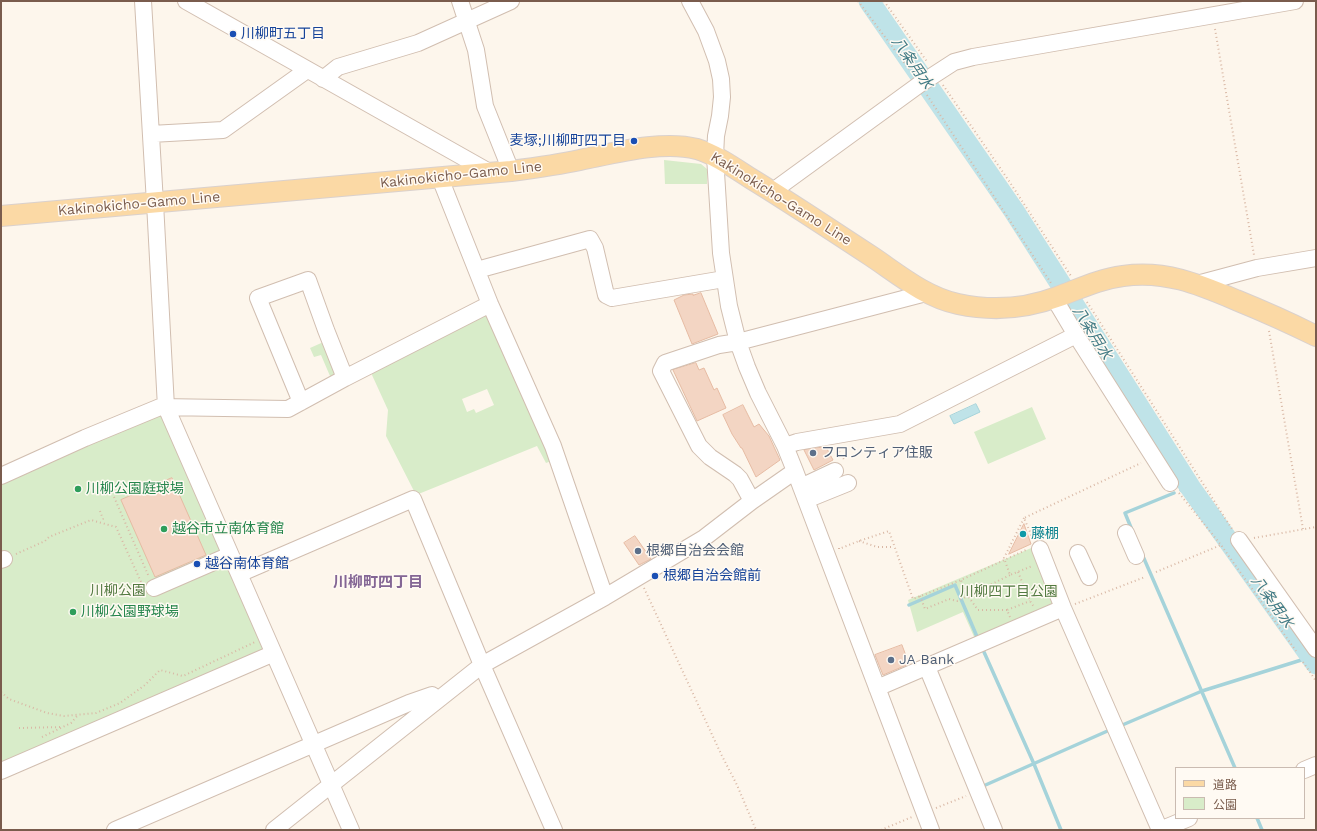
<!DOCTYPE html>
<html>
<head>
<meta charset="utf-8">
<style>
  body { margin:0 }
  #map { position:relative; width:1317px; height:831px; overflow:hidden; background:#fdf6ec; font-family:"Work Sans","Noto Sans JP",sans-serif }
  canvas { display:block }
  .frame { position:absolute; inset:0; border:2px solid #7a5c4d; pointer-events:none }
  .legend { position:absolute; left:1175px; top:767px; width:130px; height:52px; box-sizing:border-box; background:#fffaf3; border:1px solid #cabbb1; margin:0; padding:5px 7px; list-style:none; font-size:12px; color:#7a5c4d }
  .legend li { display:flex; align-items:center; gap:8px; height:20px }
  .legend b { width:20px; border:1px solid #cabbb1 }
</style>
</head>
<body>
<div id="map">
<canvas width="1317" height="831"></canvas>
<div class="frame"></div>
<ul class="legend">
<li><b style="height:5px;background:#fbd9a5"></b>道路</li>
<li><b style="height:11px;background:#d8ecc9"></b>公園</li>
</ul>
</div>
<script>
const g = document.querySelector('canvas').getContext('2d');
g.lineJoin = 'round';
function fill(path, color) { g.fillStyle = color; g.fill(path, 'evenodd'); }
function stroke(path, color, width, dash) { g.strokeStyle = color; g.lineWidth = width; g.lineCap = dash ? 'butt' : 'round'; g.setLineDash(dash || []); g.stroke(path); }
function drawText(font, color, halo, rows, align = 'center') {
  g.font = font + ' "Work Sans","Noto Sans JP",sans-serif'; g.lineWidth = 3; g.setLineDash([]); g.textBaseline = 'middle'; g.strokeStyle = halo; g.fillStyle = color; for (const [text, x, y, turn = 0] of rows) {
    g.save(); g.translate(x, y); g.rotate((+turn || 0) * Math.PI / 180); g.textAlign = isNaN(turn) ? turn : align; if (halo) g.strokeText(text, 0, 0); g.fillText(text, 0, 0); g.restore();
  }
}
fill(new Path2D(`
  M664 160 701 164 707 169V184H665Z
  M488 310 554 460 546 463 537 446 416 495 386 436 388 410 372 375 373 368ZM487 389 494 405 476 413 474 409 467 412 462 399Z
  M328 340 340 368 333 383 321 355 314 357 310 348Z
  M1032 407 1046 439 988 464 974 432Z
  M161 410 272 654 1 768V477Z
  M1036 546 1057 604 975 639 963 612 917 632 908 600Z`), '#d8ecc9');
const water = new Path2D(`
  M976 404 980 412 954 424 950 416Z`);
fill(water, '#bfe3e8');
stroke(water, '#a5d3da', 1);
stroke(new Path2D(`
  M1181 490 1190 487
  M1132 530 1125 513 1174 493
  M1142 554 1235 768
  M909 605 955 585 978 639
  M984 652 1034 764 1061 830
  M1120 726 1202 691 1311 657
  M981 787 1112 729
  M1257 818 1262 830`), '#a5d3da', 3.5);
stroke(new Path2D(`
  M869 1 1014 211 1190 487 1316 664`), '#bfe3e8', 21);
const building = new Path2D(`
  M701 293 718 334 692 344 674 300 684 295 693 294V295Z
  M696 363 699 370 704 368 714 390 717 388 726 408 697 421 673 370Z
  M743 405 754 427 759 424 769 436 780 460 756 477 742 448H741L732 434 723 415Z
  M826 447 833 460 814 470 804 450Z
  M172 478 206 555 155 577 121 500Z
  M1024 524 1031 544 1009 554Z
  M635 536 651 559 639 565 624 543Z
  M902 645 909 664 883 675 875 655Z`);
fill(building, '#f3d5c3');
stroke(building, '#e6bba3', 1);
const minor = new Path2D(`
  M143 1 155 203 166 407 351 830
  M186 1 491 173
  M460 1 476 50 485 106 511 171
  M690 1 706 31 717 61 721 79 722 97 720 116 716 136 715 156 721 253 729 306 738 342 747 367 758 393 785 446 795 471 931 830
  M323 79 338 67 418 43 511 1
  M151 134 223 130 307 70
  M440 178 490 304 553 446 605 597
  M773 191 920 84 954 62 973 57 1295 1
  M477 270 590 239 595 248 606 295 612 298 724 279
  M1197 284 1257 268 1316 258
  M1054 298 1076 335 1170 483
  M301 402 258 298 308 280 326 330 345 378
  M785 446 797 442 900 424 1076 335
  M1 476 85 438 160 407 288 409 345 378 490 304
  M801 487 835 471
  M806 500 848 483
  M752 501 740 479 735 474 710 457 699 446 661 371 665 363 719 345 738 342 926 293
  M1126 533 1136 556
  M1239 540 1316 649
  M1040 549 1063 608 1160 830 1189 818
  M1078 553 1089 577
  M1 560 4 559
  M239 574 413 499 482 665 554 830
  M154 588 230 555
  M927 667 994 830
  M877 688 1063 608
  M1304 770 1316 765
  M1 771 272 654
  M115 830 409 703 432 695 437 699
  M274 830 482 665 605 597 704 538 752 501 795 471`);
const major = new Path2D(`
  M1 216 511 171C534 168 557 165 580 160 615 153 662 140 697 149 716 155 733 167 750 178 791 203 831 230 871 256 898 274 925 297 958 304 991 311 1025 309 1057 297 1079 289 1099 279 1123 276 1165 270 1198 284 1236 300 1263 311 1290 323 1316 336`);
stroke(minor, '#d1beb0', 18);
stroke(major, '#dad1cd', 22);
stroke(new Path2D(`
  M858 1 912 73
  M884 1 928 63
  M1215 29 1254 255
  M943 85 1009 181 1071 276
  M927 95 1051 283
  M1087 302 1232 529
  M1269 331 1303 529
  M837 448 845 461
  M1179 493 1221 545 1296 651
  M114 497 149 577
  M100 511 103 519 102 522
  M1024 518 1004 558 1010 575 1032 566
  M1254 538 1316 527
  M1033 539 1024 518 1141 463
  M859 541 877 547H894
  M839 548V549L859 541 889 531 913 599 961 580 1028 549
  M16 554 45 541 49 537 91 520 116 527 142 584
  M1018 572 1030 601 1034 607
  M1156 572 1221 545
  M644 588 721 754 737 785 756 830
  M920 596 925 609 949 599 957 601 968 596 961 580
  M1075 604 1145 577
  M1007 610H978L968 596 1010 575
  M1010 617 1007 610 1030 601
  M1303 662 1316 681
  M1 692 9 699 47 713 64 716 96 713 120 703 145 685 160 670 183 676 255 642
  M19 728 63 727
  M42 737 71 723 78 715
  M936 808 966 796
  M881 830 912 817`), '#d9b8a5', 2, [1, 3]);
stroke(minor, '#fff', 16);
stroke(major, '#fbd9a5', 20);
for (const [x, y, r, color] of [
  [233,34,4,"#1a4fb4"],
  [634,141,4,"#1a4fb4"],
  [813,453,4,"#5c6f8a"],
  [78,489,4,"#2e9e5b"],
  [164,529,4,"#2e9e5b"],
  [1023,534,4,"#0f9aa8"],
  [638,551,4,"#5c6f8a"],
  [197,564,4,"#1a4fb4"],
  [655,576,4,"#1a4fb4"],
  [73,612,4,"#2e9e5b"],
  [891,660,4,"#5c6f8a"]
]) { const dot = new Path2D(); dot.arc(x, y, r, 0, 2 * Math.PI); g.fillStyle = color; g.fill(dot); stroke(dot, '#fffaf3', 1.5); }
drawText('14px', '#164399', '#fffaf3', [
  ["川柳町五丁目",241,34],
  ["麦塚;川柳町四丁目",626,141,"right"],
  ["越谷南体育館",205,564],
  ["根郷自治会館前",663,576]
], 'left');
drawText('14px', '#7a5c4d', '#fffaf3', [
  ["Kakinokicho-Gamo Line",461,175,-6],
  ["Kakinokicho-Gamo Line",781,199,32],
  ["Kakinokicho-Gamo Line",139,204,-5]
]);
drawText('14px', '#4e5e75', '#fffaf3', [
  ["フロンティア住販",821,453],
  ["根郷自治会会館",646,551],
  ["JA Bank",899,660]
], 'left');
drawText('14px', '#27864d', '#fffaf3', [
  ["川柳公園庭球場",86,489],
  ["越谷市立南体育館",172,529],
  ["川柳公園野球場",81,612]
], 'left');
drawText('14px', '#0d838f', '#fffaf3', [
  ["藤棚",1031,534]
], 'left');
drawText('14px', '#537a41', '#fffaf3', [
  ["川柳公園",118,591],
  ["川柳四丁目公園",1009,592]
]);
drawText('italic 15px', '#437c86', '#fffaf3', [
  ["八条用水",912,63,55],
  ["八条用水",1092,333,58],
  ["八条用水",1272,602,54]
]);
drawText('bold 15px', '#846695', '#fffaf3', [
  ["川柳町四丁目",378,583]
]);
</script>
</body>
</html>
